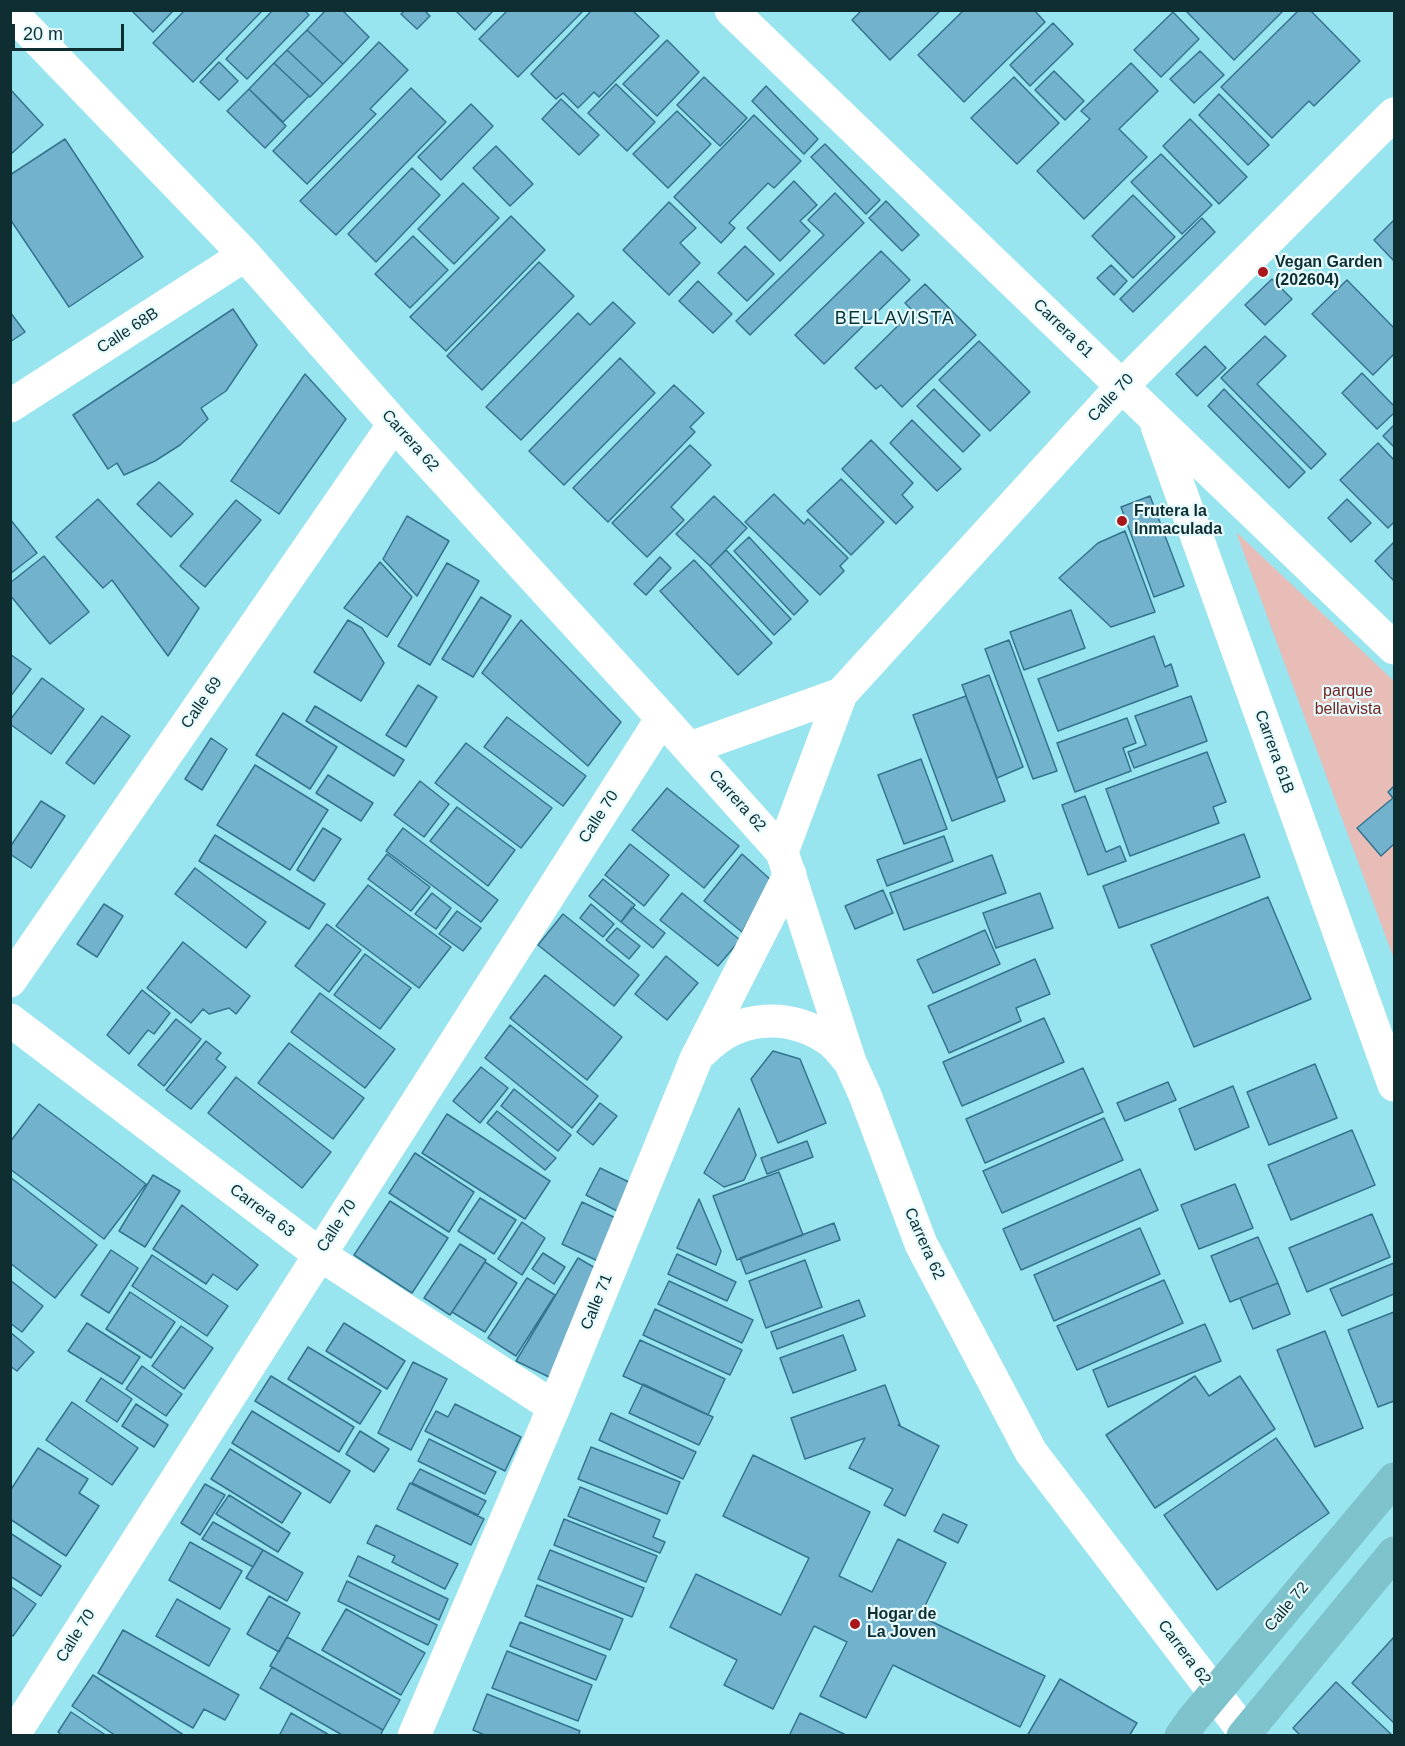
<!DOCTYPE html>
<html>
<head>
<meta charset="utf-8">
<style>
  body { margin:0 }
  #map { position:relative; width:1405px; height:1746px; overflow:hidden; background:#98e4ef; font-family:Arial,sans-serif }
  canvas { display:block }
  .frame { position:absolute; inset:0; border:12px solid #0e2e32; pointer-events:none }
  .scale { position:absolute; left:12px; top:24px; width:112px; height:27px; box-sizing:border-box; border:3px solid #0e2e32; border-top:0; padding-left:8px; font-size:18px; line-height:21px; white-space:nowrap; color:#0e2e32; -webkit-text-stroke:4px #e6fbfe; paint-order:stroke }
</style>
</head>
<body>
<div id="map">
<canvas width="1405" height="1746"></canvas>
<div class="frame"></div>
<div class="scale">20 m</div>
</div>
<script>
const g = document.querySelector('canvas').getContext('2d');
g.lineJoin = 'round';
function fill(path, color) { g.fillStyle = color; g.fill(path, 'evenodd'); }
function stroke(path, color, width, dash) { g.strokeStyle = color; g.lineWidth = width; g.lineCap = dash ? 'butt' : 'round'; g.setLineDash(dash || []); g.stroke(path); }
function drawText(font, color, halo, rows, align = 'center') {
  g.font = font + ' Arial,sans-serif'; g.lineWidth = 4.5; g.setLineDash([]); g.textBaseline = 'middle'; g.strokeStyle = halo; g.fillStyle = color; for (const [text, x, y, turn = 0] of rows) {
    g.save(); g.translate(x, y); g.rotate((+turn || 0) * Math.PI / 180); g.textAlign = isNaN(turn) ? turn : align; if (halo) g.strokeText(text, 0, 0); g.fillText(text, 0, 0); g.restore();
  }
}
fill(new Path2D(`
  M1236 532 1394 681V959Z`), '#e8bcb7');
const building = new Path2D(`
  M131 10H174L153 32Z
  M185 10H263L193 82 153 43Z
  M273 10H304L309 15 247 79 226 59Z
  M326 10H342L369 37 343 64 307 30Z
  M405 10H424L430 16 417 29 401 14Z
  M455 10H494L475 30Z
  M508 10H584L518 77 479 39Z
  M592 10H632L659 36 599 97 594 92 578 108 563 93 556 99 531 74Z
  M862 10H941L890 60 852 20Z
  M964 10H1034L1045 22 964 102 918 55Z
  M1185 10H1284L1234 60Z
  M1299 10H1310L1360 61 1314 106 1309 101 1272 138 1221 87Z
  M1173 12 1199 39 1161 77 1134 50Z
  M1053 23 1073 44 1030 86 1010 65Z
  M307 30 343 64 323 84 287 50Z
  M667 40 699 72 657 116 623 84Z
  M379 42 408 70 370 109 376 114 307 184 273 151Z
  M287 50 323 84 310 97 274 63Z
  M1200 51 1224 75 1194 103 1170 79Z
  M219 62 238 81 219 100 200 82Z
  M274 63 309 96 283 122 249 89Z
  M1131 63 1158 91 1119 129 1147 157 1084 219 1037 171 1090 119 1081 111Z
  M1054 71 1084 101 1065 120 1035 90Z
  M704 77 747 118 720 146 677 105Z
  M1014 77 1059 123 1017 164 971 118Z
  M616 84 655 122 627 151 588 113Z
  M766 86 818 139 804 154 752 101Z
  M411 88 446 122 336 235 300 201Z
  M10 89 43 125 10 155Z
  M249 89 286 126 265 148 227 111Z
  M1219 94 1269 145 1248 165 1199 115Z
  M561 99 599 135 579 155 542 119Z
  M471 104 493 126 441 180 418 157Z
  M677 111 711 144 668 188 633 154Z
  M754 115 801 161 774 188 768 183 729 223 735 228 721 243 674 197Z
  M1190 119 1247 177 1219 204 1163 146Z
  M65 139 143 257 69 307 10 219V175Z
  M825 144 880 200 866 214 811 157Z
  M496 146 533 184 510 206 473 168Z
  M1161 154 1212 205 1182 234 1131 182Z
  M412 168 440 195 376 262 348 234Z
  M794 181 817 205 800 221 810 231 780 261 747 228Z
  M463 183 499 218 454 264 418 229Z
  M835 193 864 223 750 335 736 321 824 235 808 220Z
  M1133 195 1175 237 1133 278 1092 236Z
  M886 201 919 235 902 251 869 218Z
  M669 202 696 228 680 243 700 263 669 295 623 250Z
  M511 216 545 250 446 351 410 317Z
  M1202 218 1215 232 1133 312 1120 299Z
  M1394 220V261L1374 240Z
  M413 236 448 270 410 308 375 274Z
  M745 246 774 274 747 301 718 273Z
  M881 251 910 280 824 364 795 335Z
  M539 262 574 296 482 390 447 356Z
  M1111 265 1127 281 1114 295 1097 278Z
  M1272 279 1292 299 1265 325 1245 305Z
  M1347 280 1394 328V354L1373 375 1312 314Z
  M698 281 732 314 713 333 679 301Z
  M925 284 976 335 902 407 881 385 876 389 855 368 913 311 905 303Z
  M613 302 635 323 521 440 486 407 578 313 590 325Z
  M233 309 257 345 226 391 201 408 208 419 180 445 155 461 124 475 117 463 108 469 73 415Z
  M10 312 25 332 10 342Z
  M1265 336 1286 356 1257 384 1326 454 1311 469 1221 378Z
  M979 341 1030 392 990 431 939 380Z
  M1205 346 1226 368 1197 396 1176 374Z
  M620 358 655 393 564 485 529 451Z
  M1362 373 1394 406V413L1377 429 1342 393Z
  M305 374 346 419 279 514 231 481Z
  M674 385 704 413 690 427 695 432 608 522 573 488Z
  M934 389 980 435 963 452 917 406Z
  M1224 389 1305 472 1289 488 1208 406Z
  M912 420 961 469 937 491 890 443Z
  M1394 425V447L1383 436Z
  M871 440 913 483 902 495 913 507 896 524 842 469Z
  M1378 443 1394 460V522L1388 528 1340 480Z
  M690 445 711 465 671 507 684 520 647 557 612 523Z
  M841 479 884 522 851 555 807 511Z
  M159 482 193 514 171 537 137 504Z
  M774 494 804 524 808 519 848 558 840 566 844 571 820 595 745 522Z
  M714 496 747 528 710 566 676 534Z
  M1150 496 1184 586 1154 597 1121 507Z
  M98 499 199 608 168 656 112 580 103 588 56 537Z
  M1347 499 1371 523 1351 542 1328 518Z
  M236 500 261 520 205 587 180 566Z
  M407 516 449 541 417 596 383 559Z
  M10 519 37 553 10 574Z
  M1125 531 1155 612 1111 627 1059 578 1098 543Z
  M749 537 808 601 794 615 734 551Z
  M1394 542V581L1375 561Z
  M726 550 791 619 774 635 710 566Z
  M44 556 89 612 50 644 10 595V583Z
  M660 557 671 568 646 595 634 584Z
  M694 560 772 643 738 675 660 591Z
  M380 562 412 597 387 637 344 608Z
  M447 563 479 581 430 665 398 646Z
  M481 597 511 616 473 677 442 659Z
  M1071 610 1085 648 1024 670 1010 632Z
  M348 620 362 628 384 663 361 701 314 672Z
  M521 620 621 722 588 766 482 673Z
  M1154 636 1165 667 1171 664 1178 686 1058 731 1038 679Z
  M1009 640 1057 771 1033 779 985 649Z
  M10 654 31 669 10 697Z
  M989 675 1023 767 997 778 962 685Z
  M42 678 84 709 51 754 10 724V720Z
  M418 685 437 697 406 747 386 735Z
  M966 696 1005 801 952 821 913 715Z
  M1191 696 1207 741 1134 768 1128 752 1146 745 1135 716Z
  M315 706 404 760 394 776 306 721Z
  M283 713 337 747 310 789 256 755Z
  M102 716 130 736 94 784 66 763Z
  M507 717 586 776 563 806 484 747Z
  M1127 718 1136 743 1123 748 1131 771 1075 792 1057 743Z
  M211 738 227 749 202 790 185 779Z
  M466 743 552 808 521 848 435 783Z
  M1207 752 1226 802 1213 807 1219 823 1130 856 1106 789Z
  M921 759 947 829 904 844 878 775Z
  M255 765 328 810 290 870 217 825Z
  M328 775 373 803 361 821 316 793Z
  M420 781 449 804 424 837 394 815Z
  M1394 786V844L1381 856 1357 828 1393 798 1388 792Z
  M667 788 739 846 704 888 632 830Z
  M1085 796 1106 852 1120 846 1126 861 1088 875 1062 805Z
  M41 801 65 816 31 868 10 854V847Z
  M457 807 515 850 488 886 430 841Z
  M323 828 341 839 314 881 297 870Z
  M403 828 498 900 481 922 386 851Z
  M1244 834 1260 877 1119 928 1103 886Z
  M215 835 325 904 309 929 199 861Z
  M944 836 953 861 887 886 877 860Z
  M630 844 669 875 644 906 605 875Z
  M387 854 430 887 411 911 368 879Z
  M742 854 771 880 742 932 704 901Z
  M992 855 1006 893 904 930 890 893Z
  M195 868 266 922 246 948 175 894Z
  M603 879 635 905 621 922 589 896Z
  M368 885 451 947 419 988 336 926Z
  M883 890 893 913 855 929 845 906Z
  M432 893 451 908 436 929 415 914Z
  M682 893 740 940 718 966 660 920Z
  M1040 893 1053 928 996 948 983 913Z
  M1268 897 1311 999 1194 1047 1151 945Z
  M104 904 123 916 97 957 77 944Z
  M591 904 614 924 603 937 580 918Z
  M632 907 665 933 653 948 621 922Z
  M457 911 481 928 463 951 439 934Z
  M563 914 639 975 614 1006 538 945Z
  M327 924 361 950 329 992 295 966Z
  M617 928 640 946 629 959 606 940Z
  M985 930 1000 964 933 993 917 960Z
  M183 942 250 996 236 1014 229 1008 209 1014 203 1009 191 1023 147 988Z
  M365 954 411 988 380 1029 334 995Z
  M666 956 698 983 667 1020 635 994Z
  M1035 959 1050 994 1016 1008 1021 1021 949 1053 928 1006Z
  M545 975 622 1037 587 1080 510 1018Z
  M142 990 170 1013 154 1034 148 1030 129 1054 107 1035Z
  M320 993 395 1049 365 1088 291 1032Z
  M1044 1018 1064 1062 962 1106 943 1062Z
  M176 1019 201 1039 164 1086 138 1065Z
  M510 1025 598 1096 572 1128 485 1058Z
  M206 1041 221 1053 216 1059 226 1067 191 1109 166 1090Z
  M289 1043 364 1098 333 1139 258 1083Z
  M773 1051 800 1059 826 1123 778 1143 751 1079Z
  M1315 1064 1337 1118 1269 1145 1247 1092Z
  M481 1067 508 1088 480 1123 453 1101Z
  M1083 1068 1103 1112 985 1163 966 1119Z
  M236 1077 331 1152 302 1188 208 1113Z
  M1168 1082 1176 1100 1125 1121 1117 1103Z
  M1233 1086 1249 1127 1195 1150 1179 1109Z
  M514 1089 571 1135 558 1151 501 1106Z
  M600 1103 617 1116 593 1145 577 1132Z
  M39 1104 146 1184 104 1239 10 1169V1142Z
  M739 1108 756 1155 744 1180 724 1187 704 1173Z
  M497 1111 556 1158 545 1170 487 1123Z
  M447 1114 550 1181 525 1219 422 1153Z
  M1104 1118 1123 1160 1002 1213 983 1171Z
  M1352 1130 1375 1185 1291 1220 1268 1165Z
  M807 1141 813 1157 767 1174 761 1158Z
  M415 1153 474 1192 449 1232 389 1193Z
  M600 1168 635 1185 621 1213 586 1195Z
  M1140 1169 1158 1210 1021 1270 1003 1229Z
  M779 1172 803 1235 737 1260 713 1196Z
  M153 1175 180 1191 145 1247 119 1231Z
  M10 1177 97 1245 55 1298 10 1263Z
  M1235 1184 1253 1228 1199 1249 1181 1205Z
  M480 1198 516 1220 494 1254 458 1231Z
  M699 1199 721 1251 716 1265 677 1248Z
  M390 1201 448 1238 412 1293 354 1255Z
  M582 1202 620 1220 600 1262 562 1244Z
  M182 1205 258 1265 237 1290 213 1274 206 1284 153 1249Z
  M1372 1214 1390 1257 1307 1292 1289 1248Z
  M522 1222 545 1238 522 1275 498 1259Z
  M834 1223 840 1240 746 1274 740 1258Z
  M1140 1228 1160 1274 1054 1321 1034 1275Z
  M1258 1237 1278 1283 1230 1302 1211 1256Z
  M460 1244 486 1260 450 1315 424 1298Z
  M111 1250 138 1268 109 1313 81 1295Z
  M543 1253 565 1267 554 1284 532 1269Z
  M677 1254 736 1282 727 1301 668 1274Z
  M152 1255 228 1306 207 1336 132 1286Z
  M578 1258 597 1269 551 1378 516 1361Z
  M805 1260 822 1307 766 1328 749 1281Z
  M485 1262 517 1283 485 1332 452 1312Z
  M1394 1263V1294L1342 1316 1330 1289Z
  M527 1278 555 1295 516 1356 488 1338Z
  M10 1280 43 1306 22 1332 10 1323Z
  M1164 1280 1183 1323 1077 1370 1057 1326Z
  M669 1281 753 1320 742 1343 658 1304Z
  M1278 1283 1290 1314 1253 1329 1240 1298Z
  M130 1292 175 1322 151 1358 106 1329Z
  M859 1300 865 1316 777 1349 771 1332Z
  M655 1309 742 1350 730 1375 643 1335Z
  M1394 1312V1401L1378 1407 1348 1330Z
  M87 1323 140 1357 122 1384 68 1351Z
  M344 1323 405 1361 387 1389 326 1351Z
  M1205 1324 1221 1361 1108 1407 1093 1370Z
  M181 1326 213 1348 184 1389 152 1366Z
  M1325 1331 1363 1428 1315 1447 1277 1350Z
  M10 1332 34 1352 17 1371 10 1366Z
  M843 1335 856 1370 793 1393 780 1358Z
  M640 1340 725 1379 708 1415 623 1376Z
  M308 1347 381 1391 360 1424 288 1379Z
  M413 1362 447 1379 411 1450 378 1433Z
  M142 1366 182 1394 166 1416 126 1389Z
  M271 1376 354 1427 339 1452 255 1401Z
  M1195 1376 1209 1396 1240 1376 1275 1429 1155 1508 1106 1435Z
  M101 1378 132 1399 117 1422 86 1401Z
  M643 1384 713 1417 699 1445 629 1413Z
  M885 1385 900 1425H898L939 1446 905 1516 884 1505 893 1489 849 1468 865 1438 805 1459 791 1418Z
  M72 1402 138 1448 112 1485 46 1440Z
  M136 1404 168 1425 154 1447 122 1426Z
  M455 1404 521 1437 505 1471 425 1431 436 1411 448 1417Z
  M252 1411 350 1471 330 1503 232 1443Z
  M611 1413 696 1452 683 1479 599 1440Z
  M360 1431 389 1449 374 1472 346 1454Z
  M1276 1438 1329 1513 1217 1590 1164 1515Z
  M429 1439 496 1472 485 1494 418 1461Z
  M591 1447 680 1482 667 1514 578 1479Z
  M38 1448 88 1479 79 1493 99 1506 66 1556 10 1519V1491Z
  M230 1449 301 1493 282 1523 211 1479Z
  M753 1455 870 1512 839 1576 872 1592 898 1539 946 1563 920 1616 1045 1676 1020 1727 893 1665 866 1718 820 1696 847 1642 814 1626 773 1709 724 1685 737 1660 670 1627 696 1574 781 1615 809 1558 723 1516Z
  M420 1469 486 1501 478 1515 412 1483Z
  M410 1483 484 1519 471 1545 397 1509Z
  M205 1484 225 1495 200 1535 181 1523Z
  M580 1487 660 1520 653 1537 665 1542 660 1553 568 1516Z
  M229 1495 290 1533 278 1552 216 1514Z
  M943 1514 967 1525 958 1543 934 1531Z
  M564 1519 657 1556 646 1582 554 1545Z
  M213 1522 263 1550 253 1567 202 1539Z
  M376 1525 458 1564 445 1589 392 1562 395 1556 367 1543Z
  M10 1533 61 1566 41 1596 10 1576Z
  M190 1542 242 1571 220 1609 169 1580Z
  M263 1550 303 1573 287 1601 246 1578Z
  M550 1550 644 1588 632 1617 538 1579Z
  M358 1556 448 1599 439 1620 349 1576Z
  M347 1581 437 1625 428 1645 338 1601Z
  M537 1585 623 1619 610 1650 525 1616Z
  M10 1586 36 1604 13 1636 10 1634Z
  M269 1596 300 1613 279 1652 247 1634Z
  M177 1599 230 1629 209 1666 156 1636Z
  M346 1609 425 1653 401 1695 322 1650Z
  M520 1622 606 1656 596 1680 510 1646Z
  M123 1630 239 1695 225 1720 204 1709 193 1728 98 1673Z
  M287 1637 400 1700 383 1730 270 1666Z
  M1394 1637V1723L1352 1683Z
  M507 1651 592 1685 578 1721 492 1688Z
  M272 1667 383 1730 380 1736H344L260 1688Z
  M93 1675 185 1736H116L72 1706Z
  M1060 1679 1137 1723 1129 1736H1027Z
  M1336 1682 1393 1736H1301L1293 1728Z
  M487 1694 580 1731 578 1736H487L473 1730Z
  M71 1712 107 1736H63L58 1732Z
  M291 1713 331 1736H279Z
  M800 1713 848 1736H789Z`);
fill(building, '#72b2cd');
stroke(building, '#34748e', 1.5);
stroke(new Path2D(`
  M731 10 1394 648
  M10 11 245 255 394 424 662 718 782 852 850 1062 865 1095 921 1244 1031 1452 1245 1733
  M10 406 245 255
  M1157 426 1394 1085
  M690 748 841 694
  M782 852 841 694 1122 386 1394 114
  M10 981 394 424
  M10 1020 319 1254 554 1407
  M703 1051C738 1014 790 1012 831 1041 838 1047 844 1055 850 1062
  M13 1736 662 718
  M414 1736 554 1407 696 1059 790 874`), '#fff', 33);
stroke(new Path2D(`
  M1181 1736 1193 1719 1394 1479
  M1243 1736 1394 1553`), '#7ec2cb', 33);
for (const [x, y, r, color] of [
  [1263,272,6,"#aa171a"],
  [1122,521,6,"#aa171a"],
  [855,1624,6,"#aa171a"]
]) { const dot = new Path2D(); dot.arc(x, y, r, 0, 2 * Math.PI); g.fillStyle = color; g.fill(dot); stroke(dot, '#e6fbfe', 2); }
drawText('bold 16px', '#0e2e32', '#e6fbfe', [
  ["Vegan Garden",1275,263],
  ["(202604)",1275,281],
  ["Frutera la",1134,512],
  ["Inmaculada",1134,530],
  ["Hogar de",867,1615],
  ["La Joven",867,1633]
], 'left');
drawText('16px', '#0e2e32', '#e6fbfe', [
  ["Carrera 61",1063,329,44],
  ["Calle 68B",128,331,-33],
  ["Calle 70",1111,398,-47],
  ["Carrera 62",410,441,48],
  ["Calle 69",202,703,-55],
  ["Carrera 61B",1274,752,70],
  ["Carrera 62",737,801,48],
  ["Calle 70",599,817,-57],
  ["Carrera 63",262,1211,37],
  ["Calle 70",337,1226,-57],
  ["Carrera 62",924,1244,66],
  ["Calle 71",597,1302,-68],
  ["Calle 72",1287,1607,-50],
  ["Calle 70",76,1636,-58],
  ["Carrera 62",1184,1653,53]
]);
drawText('16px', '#752621', '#e6fbfe', [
  ["parque",1348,692],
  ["bellavista",1348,710]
]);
g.letterSpacing = '1.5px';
drawText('18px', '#053136', '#e6fbfe', [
  ["BELLAVISTA",895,319]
]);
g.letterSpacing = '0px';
</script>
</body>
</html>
